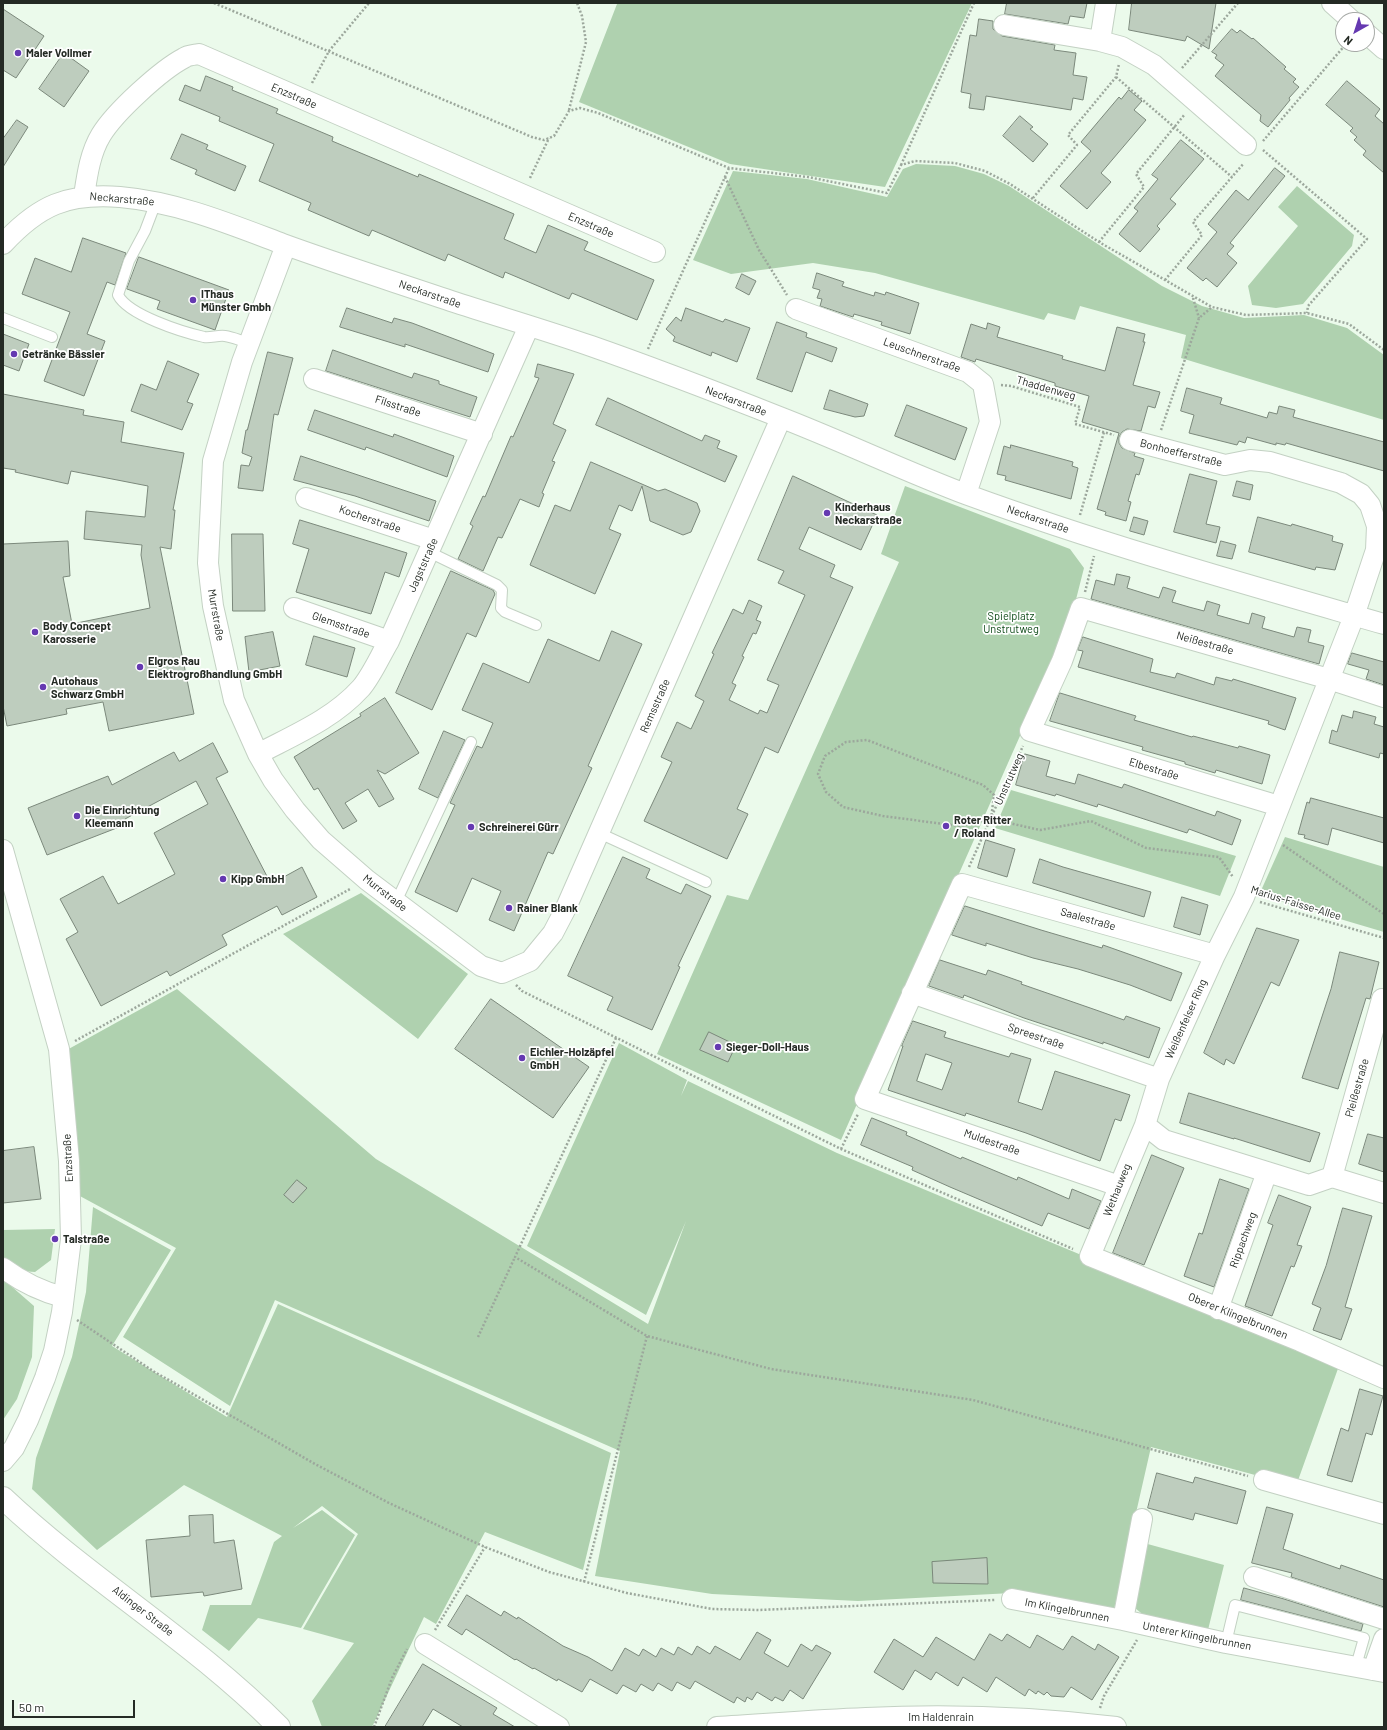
<!DOCTYPE html>
<html>
<head>
<meta charset="utf-8">
<style>
  body { margin:0 }
  #map { position:relative; width:1387px; height:1730px; overflow:hidden; background:#ebfaeb; font-family:Barlow,sans-serif }
  canvas { display:block }
  .frame { position:absolute; inset:0; border:4px solid #242a24; pointer-events:none }
  .north { position:absolute; left:1335px; top:12px; width:40px; height:40px; box-sizing:border-box; background:#fff; border:1px solid #a7aaa7; border-radius:50%; rotate:219deg; font-size:11px; font-weight:700; line-height:16px; text-align:center; color:#242a24 }
  .north::after { content:''; display:block; margin:auto; width:14px; height:18px; background:#6539b1; clip-path:polygon(50% 0,100% 100%,50% 72%,0 100%) }
  .scale { position:absolute; left:12px; top:1700px; width:123px; height:18px; box-sizing:border-box; border:2px solid #242a24; border-top:0; padding-left:5px; font-size:12px; line-height:14px; white-space:nowrap; color:#242a24; -webkit-text-stroke:3px #fff; paint-order:stroke }
</style>
</head>
<body>
<div id="map">
<canvas width="1387" height="1730"></canvas>
<div class="frame"></div>
<div class="north">N</div>
<div class="scale">50 m</div>
</div>
<script>
const g = document.querySelector('canvas').getContext('2d');
g.lineJoin = 'round';
function fill(path, color) { g.fillStyle = color; g.fill(path, 'evenodd'); }
function stroke(path, color, width, dash) { g.strokeStyle = color; g.lineWidth = width; g.lineCap = dash ? 'butt' : 'round'; g.setLineDash(dash || []); g.stroke(path); }
function drawText(font, color, halo, rows, align = 'center') {
  g.font = font + ' Barlow,sans-serif'; g.lineWidth = 3.5; g.setLineDash([]); g.textBaseline = 'middle'; g.strokeStyle = halo; g.fillStyle = color; for (const [text, x, y, turn = 0] of rows) {
    g.save(); g.translate(x, y); g.rotate((+turn || 0) * Math.PI / 180); g.textAlign = isNaN(turn) ? turn : align; if (halo) g.strokeText(text, 0, 0); g.fillText(text, 0, 0); g.restore();
  }
}
fill(new Path2D(`
  M620 3H972L885 187 730 164 579 102 617 4Z
  M916 164 955 166 984 174 1009 186 1162 286 1202 306 1244 318 1304 315 1347 328 1384 355V420L1181 358 1186 335 1080 306 1075 320 1048 313 1044 320 875 273 813 263 731 274 693 260 733 171 807 179 887 197 903 169Z
  M1297 186 1354 235 1352 246 1303 304 1276 308 1252 305 1248 286 1298 226 1278 207Z
  M905 486 1070 549 1084 568 1070 623 841 1140 657 1054 727 895 748 900 899 562 881 554Z
  M1011 790 1236 856 1220 896 995 828Z
  M1285 837 1384 867V932L1259 895Z
  M361 893 468 974 418 1039 283 934Z
  M177 989 376 1159 648 1324 686 1221 646 1315 527 1246 619 1043 687 1080 681 1096 688 1081 837 1153 1340 1363 1296 1486 1151 1447 1113 1614 1012 1593 858 1601 712 1594 595 1576 620 1451 275 1300 230 1406 123 1337 176 1248 78 1195 65 1051Z
  M93 1207 171 1250 112 1346 227 1417 278 1304 611 1453 583 1570 485 1532 436 1624 424 1617 372 1727H322L312 1701 354 1643 303 1629 358 1534 322 1506 293 1528 322 1510 355 1535 301 1628 258 1618 229 1651 202 1630 210 1605H251L274 1542 282 1536 184 1485 97 1550 32 1489 36 1458 72 1357 86 1292Z
  M55 1229 51 1260 35 1272 21 1271 3 1260V1230Z
  M3 1279 34 1306 32 1357 17 1399 3 1420Z
  M1144 1543 1224 1565 1207 1634 1152 1622 1135 1608Z`), '#afd1af');
const building = new Path2D(`
  M1007 3H1087L1084 18 1070 16 1068 24 1005 14Z
  M1132 3H1216L1209 49 1187 36 1185 41 1129 30Z
  M3 9 44 36 16 78 3 70Z
  M979 19 993 21V29L1002 36 1055 45 1054 50 1076 53 1073 75 1087 77 1083 100 1073 98 1071 110 986 96 984 110 969 108 971 94 961 92 970 35 976 36Z
  M1232 29 1237 33 1240 30 1252 39 1253 38 1286 67 1284 69 1296 79 1293 82 1299 87 1289 98 1290 100 1268 127 1260 121 1261 115 1215 76 1224 65 1215 58 1217 55 1212 52Z
  M64 53 89 71 64 107 39 89Z
  M206 76 233 87 232 90 278 109 276 113 333 137 332 141 418 177 419 174 514 214 504 239 536 253 548 225 588 242 584 250 654 280 637 320 572 293 569 299 505 272 503 278 448 254 445 261 372 230 369 236 308 210 311 203 259 181 274 144 219 121 220 117 179 100 185 85 200 91Z
  M1347 81 1380 109 1375 116 1384 124V173L1363 155 1366 151 1354 140 1357 137 1350 131 1353 128 1326 105Z
  M1129 90 1142 101 1134 110 1146 120 1101 173 1111 182 1087 209 1060 186 1091 151 1081 142 1119 97 1121 99Z
  M1020 116 1033 127 1030 129 1048 144 1033 162 1003 136Z
  M17 120 28 127 3 167V139Z
  M182 134 208 145 206 149 246 166 235 191 195 174 197 170 171 159Z
  M1181 140 1204 159 1170 199 1176 204 1157 226 1160 229 1140 252 1119 234 1138 211 1134 208 1158 179 1152 175Z
  M1275 168 1285 176 1230 243 1234 246 1227 254 1237 263 1217 287 1206 278 1203 281 1187 268 1217 232 1208 224 1236 190 1248 200Z
  M83 238 126 253 115 285 107 282 87 334 105 341 84 396 44 381 70 312 22 294 35 258 71 272Z
  M139 257 229 290 215 330 157 309 160 301 127 289Z
  M817 273 844 282 842 286 874 296 875 292 885 295 886 292 919 303 910 334 881 325 882 322 854 314 853 317 820 306 822 299 817 298 820 290 813 288Z
  M742 274 756 281 749 295 736 288Z
  M347 308 392 323 394 318 412 323 494 354 488 372 405 344V347L340 327Z
  M686 308 723 322 725 319 750 328 737 362 712 352 711 356 673 341 675 337 666 329 676 317 681 321Z
  M777 322 807 333 806 337 837 348 832 362 806 352 792 392 757 379Z
  M988 323 1000 327 997 337 1063 356 1062 359 1105 371 1117 327 1145 334 1143 342H1145L1133 385 1160 392 1155 408 1148 406 1141 431 1127 429 1122 432 1119 437V443L1122 448 1135 453 1134 456 1144 459 1139 475 1136 474 1128 501 1131 502 1126 521 1105 515 1106 512 1097 509 1119 433 1082 422 1089 396 1055 386V383L976 359 975 362 961 357 971 324 986 329Z
  M3 334 29 344 19 371 3 365Z
  M333 350 412 378 414 373 439 381V384L477 397 470 417 326 371Z
  M268 352 293 358 278 415 274 414 263 491 238 488 241 465 249 466 252 457 242 453 246 430H247Z
  M168 361 199 374 187 402 193 404 182 430 131 411 141 384 156 390Z
  M538 364 574 374 553 424 566 430 552 461 555 462 542 493 544 494 539 507 520 499 502 538 498 537 483 571 458 559 473 526 470 524 483 496 485 497 511 436 513 437 539 378 535 377Z
  M1187 388 1222 398 1220 404 1267 418 1269 412 1277 414 1279 406 1295 410 1293 417 1384 442V471L1286 443 1285 445 1276 443V445L1247 437 1245 443 1239 441 1237 445 1189 433 1194 415 1181 411Z
  M830 390 868 404 864 416 855 417 824 409Z
  M3 394 84 410 83 415 124 422 121 442 184 453 173 510H175L171 549 160 547 194 714 109 731 103 702 66 709 67 714 7 726 3 706V544L68 541 70 576 63 577 72 624 150 608 141 555 142 545 84 539 86 511 145 517 148 486 71 471 68 484 15 472 16 470 3 468Z
  M608 398 702 441 705 435 720 441 717 448 737 456 725 482 596 425Z
  M907 405 967 428 955 460 895 436Z
  M315 410 393 437 394 434 454 456 447 477 366 447 365 450 308 430Z
  M1011 445 1073 462 1072 466 1078 468 1071 499 1005 480 1006 476 997 474 1004 446 1010 448Z
  M301 456 436 501 429 521 355 496 294 480Z
  M591 462 658 491 665 489 697 503 700 511 691 532 683 535 650 521 642 486 632 511 619 505 609 529 621 534 595 594 530 565 555 505 570 511Z
  M1190 474 1217 481 1206 524 1220 527 1216 543 1174 532Z
  M793 476 877 515 861 550 809 527 799 549 835 565 830 577 853 587 778 753 765 747 737 809 748 814 727 859 644 821 672 762 661 757 677 722 691 729 704 701 695 696 714 654 712 653 733 609 743 614 749 600 762 606 756 620 761 622 756 634 753 633 742 656 744 657 732 683 736 685 729 700 758 714 760 710 767 713 779 685 767 680 805 595 778 583 784 571 758 560Z
  M1237 481 1253 485 1250 500 1233 496Z
  M1134 517 1148 521 1144 535 1130 531Z
  M1258 517 1291 526 1292 524 1333 536 1332 541 1343 544 1335 570 1316 567 1315 570 1249 552Z
  M300 520 407 553 399 577 385 572 371 614 296 592 309 549 293 544Z
  M232 534H263L265 611H233Z
  M1221 541 1236 545 1232 559 1217 556Z
  M451 571 493 590 495 594 476 637 467 633 432 710 396 693Z
  M1117 574 1130 577 1127 588 1159 598 1163 587 1176 591 1172 602 1189 607 1204 611 1207 601 1220 605 1217 615 1249 624 1252 613 1265 617 1262 628 1294 637 1297 627 1311 630 1308 642 1324 646 1319 664 1091 599 1096 580 1114 585Z
  M612 631 642 644 588 766 592 768 553 854 548 852 514 931 489 920 501 891 472 878 457 912 415 892 455 805 450 803 477 746 482 748 493 723 462 710 483 663 529 683 548 639 599 661Z
  M273 632 280 666 249 672 245 637Z
  M314 636 355 648 347 677 306 665Z
  M1083 637 1153 659 1150 672 1175 678 1177 673 1214 685 1216 677 1232 681 1233 679 1296 698 1285 730 1268 724 1269 721 1078 667 1083 651 1078 650Z
  M1352 653 1384 662V685L1366 679 1369 670 1348 664Z
  M1060 693 1136 716 1134 720 1192 737 1193 736 1238 748 1239 746 1270 755 1262 784 1216 770 1215 773 1185 764V762L1142 750 1143 747 1050 721Z
  M385 698 419 753 385 774 377 770 394 799 379 807 368 789 345 803 357 821 343 829 318 788 314 790 294 757 361 716 360 714Z
  M1354 711 1376 717 1374 724 1384 727V754L1380 753 1379 758 1329 743 1332 730 1337 732 1342 715 1352 718Z
  M444 731 465 740 438 798 419 789Z
  M213 743 228 772 216 778 271 884 302 867 317 897 282 915 277 906 222 935 227 945 170 976 167 971 101 1006 66 939 78 932 60 899 103 876 118 904 175 874 154 833 208 804 196 781 125 819 127 824 47 855 28 808 108 776 112 785 174 752 179 761Z
  M1025 754 1050 761 1046 776 1075 784 1078 774 1122 788 1124 784 1215 816 1217 811 1241 820 1232 845 1189 829 1187 833 1098 804 1097 807 1056 794 1055 796 1016 785Z
  M1311 798 1384 818V843L1332 828 1328 845 1304 838 1305 835 1298 834 1307 802 1309 803Z
  M986 840 1015 849 1007 877 978 868Z
  M623 857 650 869 646 878 681 894 686 884 711 896 678 966 680 967 652 1030 607 1010 613 997 568 976Z
  M1040 859 1063 867 1151 892 1144 917 1033 883Z
  M1182 897 1208 905 1200 935 1174 927Z
  M965 906 1041 930 1102 948 1103 945 1182 973 1171 1001 1130 985 1078 969 1033 958 986 943V946L952 935Z
  M1257 928 1299 940 1279 986 1271 982 1234 1064 1226 1059 1224 1065 1204 1053Z
  M1340 952 1379 962 1370 999 1366 998 1338 1089 1302 1078 1331 989Z
  M940 960 986 975 988 970 1022 982 1021 984 1096 1010 1124 1020 1126 1016 1160 1028 1149 1058 1103 1042V1044L1024 1018 964 995 963 998 929 986Z
  M491 999 589 1067 553 1118 455 1049Z
  M913 1021 946 1032 944 1037 1009 1057 1011 1053 1031 1059 1018 1102 1042 1110 1055 1071 1130 1095 1121 1121 1115 1119 1100 1161 1026 1133 966 1113 965 1116 888 1090 903 1046H902ZM926 1054 952 1063 942 1090 917 1081Z
  M709 1032 736 1045 728 1062 700 1050Z
  M1189 1093 1320 1133 1310 1162 1234 1138V1139L1180 1123Z
  M872 1118 907 1132 906 1135 961 1159 962 1157 1017 1180 1018 1177 1069 1199 1072 1189 1101 1201 1089 1229 1048 1213 1042 1226 950 1187 912 1170 913 1167 861 1145Z
  M1368 1134 1384 1138V1172L1359 1164Z
  M34 1147 41 1199 3 1203V1151Z
  M1152 1155 1184 1168 1144 1265 1113 1253Z
  M1220 1179 1249 1189 1214 1287 1184 1276 1199 1233 1202 1234Z
  M297 1180 307 1188 293 1203 284 1195Z
  M1279 1195 1311 1207 1297 1245 1302 1246 1294 1267 1291 1266 1272 1316 1245 1306 1273 1225 1268 1223Z
  M1343 1208 1372 1216 1345 1307 1352 1309 1341 1340 1313 1330 1321 1308 1312 1304 1326 1266Z
  M1360 1389 1383 1396 1372 1435 1366 1433 1352 1482 1327 1475 1341 1428 1348 1431Z
  M1157 1473 1193 1483 1195 1477 1246 1491 1237 1524 1195 1513 1193 1520 1148 1508Z
  M1267 1507 1293 1514 1283 1549 1340 1569 1341 1565 1384 1580V1607L1291 1577 1292 1573 1252 1563Z
  M213 1515 214 1543 234 1540 242 1589 204 1596 203 1592 151 1597 146 1540 190 1536 189 1516Z
  M987 1558 988 1584 933 1583 932 1562Z
  M1244 1588 1284 1599 1363 1624 1361 1631 1241 1600Z
  M467 1595 501 1616 504 1611 517 1619 518 1617 563 1646 588 1657 612 1671 625 1648 639 1656 643 1649 656 1657 661 1648 674 1655 678 1647 692 1655 697 1646 710 1654 715 1646 740 1660 757 1632 771 1640 764 1653 788 1667 801 1644 812 1651 816 1645 831 1653 803 1699 790 1690 783 1701 775 1697 772 1701 757 1692 752 1700 747 1697 745 1702 737 1697 734 1703 695 1681 690 1689 677 1682 672 1691 658 1683 653 1691 641 1684 636 1692 623 1685 617 1694 590 1679 582 1692 558 1679 557 1681 534 1668 533 1669 516 1659 515 1660 466 1629 462 1635 448 1626Z
  M990 1634 1002 1641 1007 1634 1030 1648 1037 1635 1063 1650 1072 1636 1095 1650 1098 1644 1119 1657 1092 1700 1071 1687 1064 1697 1051 1696 1047 1692 1044 1695 1038 1691 1036 1694 1029 1689 1025 1696 996 1677 987 1692 963 1677 958 1686 936 1672 931 1680 915 1670 903 1690 874 1672 894 1639 923 1657 936 1637 974 1660Z
  M423 1664 497 1708 493 1714 515 1727H463L433 1709 422 1727H385Z`);
fill(building, '#becdbe');
stroke(building, '#7b887b', 1);
const lane = new Path2D(`
  M156 202 145 231 129 261 118 295C128 315 182 332 204 337 211 338 218 335 225 336 233 337 241 341 249 343
  M3 318 52 337
  M429 552 497 585 502 590 501 608 505 612 536 625
  M599 833 706 882
  M396 902 471 742
  M1226 1643 1235 1605 1364 1638 1356 1666`);
const street = new Path2D(`
  M1332 3 1351 20
  M1004 25 1100 41 1106 3
  M1367 34 1384 49
  M1100 41 1122 47 1154 65 1246 145
  M84 196C87 176 90 153 101 135 115 112 161 70 184 58 188 55 194 55 199 54L655 252
  M3 244C39 205 67 193 120 197 177 202 230 224 283 244 338 264 395 282 451 301 497 316 545 330 591 346 654 368 716 392 777 416 842 441 904 471 968 495 1105 545 1245 584 1384 624
  M286 245 242 362 213 461 208 563 213 606 234 700 258 754 273 780 295 810 321 840 367 880 481 966 502 973 530 961 553 933 565 910 781 418
  M796 309 968 372 983 384 990 422 966 494
  M314 379 482 434
  M1130 440 1225 465 1250 460 1270 462 1341 483 1361 494 1370 505 1377 526 1376 550 1354 616 1244 897 1215 955 1159 1079 1145 1125 1164 1140 1309 1185 1332 1177 1384 1193
  M306 498 434 540
  M294 608 389 641
  M258 754C294 735 333 719 361 688 372 675 380 656 389 641L529 326
  M1279 806 1030 731 1062 661 1081 608 1329 679 1384 697
  M3 850 59 1049 69 1161 71 1239 62 1312 54 1351 45 1378 28 1420 14 1448 3 1461
  M912 993 1159 1079
  M1145 1125 1090 1256 1300 1341 1384 1378
  M1332 1177 1382 999
  M1119 1186 865 1099 962 884 1215 955
  M3 1268C22 1282 40 1291 63 1297
  M1218 1309 1267 1172
  M1264 1480 1384 1514
  M1254 1577 1384 1619
  M1012 1599 1123 1620 1226 1643 1384 1672
  M1123 1620 1142 1519
  M425 1644 559 1727
  M1373 1670 1384 1639
  M717 1727C767 1724 816 1720 866 1718 949 1714 1033 1717 1116 1727`);
const secondary = new Path2D(`
  M3 1498C90 1580 195 1642 279 1727`);
stroke(lane, '#c3d1c3', 12);
stroke(street, '#c3d1c3', 22);
stroke(secondary, '#c3d1c3', 24);
stroke(new Path2D(`
  M214 3 532 137 544 140 554 136 569 111 580 108 598 113 729 168 808 177 887 193 901 165 915 161 955 163 985 171 1010 184 1099 242 1212 307 1246 315 1307 313 1349 324 1384 350
  M1182 68 1238 3
  M1116 77 1232 177
  M312 83 329 51 369 3
  M569 110 586 42 582 16 577 3
  M1263 141 1346 44
  M1263 150 1367 239 1308 306 1307 313
  M901 165 974 3
  M725 177 759 250 787 295
  M530 178 549 138
  M1033 198 1077 145 1068 135 1116 77 1119 64
  M1099 242 1144 187 1136 174 1185 114
  M1165 280 1202 235 1193 222 1244 163
  M1193 298 1199 318
  M648 349 729 168
  M1001 385 1011 386 1080 407 1075 424 1114 435
  M1161 430 1199 318 1212 307
  M1080 515 1104 432
  M1085 592 1094 556
  M991 819 994 795 983 785 867 740 846 742 825 756 818 774 826 792 843 807 883 816 959 826 991 819 1040 830 1091 821 1146 848 1219 857 1233 877
  M1283 845 1384 914
  M969 867 1023 746
  M1260 902 1384 938
  M516 985 522 991 841 1149 1073 1249
  M616 1038 515 1257 647 1336 771 1369 973 1400 1248 1476
  M75 1041 350 889
  M841 1149 858 1114
  M77 1320 153 1371 315 1464 389 1503 485 1547 549 1572 627 1593 712 1609 759 1610 995 1600
  M478 1337 515 1257
  M584 1582 647 1336
  M435 1630 485 1547
  M1100 1708 1104 1696 1137 1640
  M374 1727 392 1678 407 1649`), '#9ca79c', 2.5, [2, 2]);
stroke(lane, '#fff', 10);
stroke(street, '#fff', 20);
stroke(secondary, '#fff', 22);
for (const [x, y, r, color] of [
  [18,53,4,"#6539b1"],
  [193,300,4,"#6539b1"],
  [14,354,4,"#6539b1"],
  [827,513,4,"#6539b1"],
  [35,632,4,"#6539b1"],
  [140,667,4,"#6539b1"],
  [43,687,4,"#6539b1"],
  [77,816,4,"#6539b1"],
  [946,826,4,"#6539b1"],
  [471,827,4,"#6539b1"],
  [223,879,4,"#6539b1"],
  [509,908,4,"#6539b1"],
  [718,1047,4,"#6539b1"],
  [522,1058,4,"#6539b1"],
  [55,1239,4,"#6539b1"]
]) { const dot = new Path2D(); dot.arc(x, y, r, 0, 2 * Math.PI); g.fillStyle = color; g.fill(dot); stroke(dot, '#fff', 1.5); }
drawText('bold 11px', '#242a24', '#fff', [
  ["Maler Vollmer",26,53],
  ["IThaus",201,294],
  ["Münster Gmbh",201,307],
  ["Getränke Bässler",22,354],
  ["Kinderhaus",835,507],
  ["Neckarstraße",835,520],
  ["Body Concept",43,626],
  ["Karosserie",43,639],
  ["Elgros Rau",148,661],
  ["Elektrogroßhandlung GmbH",148,674],
  ["Autohaus",51,681],
  ["Schwarz GmbH",51,694],
  ["Die Einrichtung",85,810],
  ["Kleemann",85,823],
  ["Roter Ritter",954,820],
  ["/ Roland",954,833],
  ["Schreinerei Gürr",479,827],
  ["Kipp GmbH",231,879],
  ["Rainer Blank",517,908],
  ["Sieger-Doll-Haus",726,1047],
  ["Eichler-Holzäpfel",530,1052],
  ["GmbH",530,1065],
  ["Talstraße",63,1239]
], 'left');
drawText('11px', '#242a24', '#fff', [
  ["Enzstraße",294,96,23],
  ["Neckarstraße",122,199,5],
  ["Enzstraße",591,225,23],
  ["Neckarstraße",430,294,19],
  ["Leuschnerstraße",922,355,20],
  ["Thaddenweg",1046,388,16],
  ["Neckarstraße",736,401,21],
  ["Filsstraße",398,406,18],
  ["Bonhoefferstraße",1181,453,14],
  ["Kocherstraße",370,519,19],
  ["Neckarstraße",1038,519,19],
  ["Jagststraße",423,565,-66],
  ["Murrstraße",216,615,80],
  ["Glemsstraße",341,625,19],
  ["Neißestraße",1205,643,16],
  ["Remsstraße",655,706,-66],
  ["Elbestraße",1154,769,17],
  ["Unstrutweg",1009,779,-66],
  ["Murrstraße",385,893,38],
  ["Marius-Faisse-Allee",1296,903,17],
  ["Saalestraße",1088,919,16],
  ["Weißenfelser Ring",1186,1019,-66],
  ["Spreestraße",1036,1036,19],
  ["Pleißestraße",1357,1088,-74],
  ["Muldestraße",992,1142,19],
  ["Enzstraße",68,1158,-93],
  ["Wethauweg",1117,1190,-68],
  ["Rippachweg",1243,1240,-70],
  ["Oberer Klingelbrunnen",1238,1316,22],
  ["Im Klingelbrunnen",1067,1610,11],
  ["Aldinger Straße",143,1611,38],
  ["Unterer Klingelbrunnen",1197,1636,11],
  ["Im Haldenrain",941,1717]
]);
drawText('11px', '#0d4a17', '#fff', [
  ["Spielplatz",1011,616],
  ["Unstrutweg",1011,629]
]);
</script>
</body>
</html>
